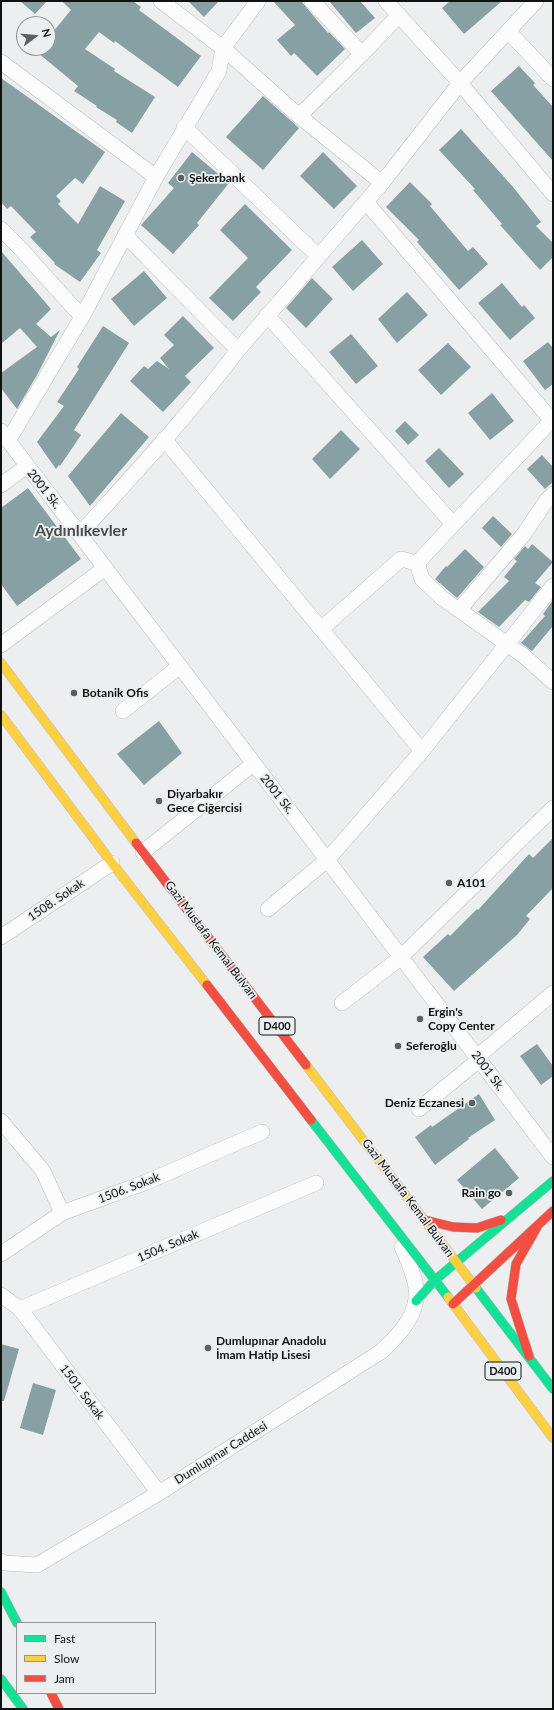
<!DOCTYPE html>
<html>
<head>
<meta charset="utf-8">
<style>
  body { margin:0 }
  #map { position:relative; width:554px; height:1710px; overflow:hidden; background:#eceeef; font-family:Lato,sans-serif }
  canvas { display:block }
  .frame { position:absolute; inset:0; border:2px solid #101212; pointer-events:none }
  .legend { position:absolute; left:16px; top:1622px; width:140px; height:72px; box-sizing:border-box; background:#ebeff0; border:1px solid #939797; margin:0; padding:5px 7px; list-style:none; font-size:12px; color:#101212 }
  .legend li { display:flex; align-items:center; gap:8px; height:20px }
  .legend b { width:20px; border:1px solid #939797 }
  .north { position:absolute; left:16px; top:16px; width:40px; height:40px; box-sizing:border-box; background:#ebeff0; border:1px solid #939797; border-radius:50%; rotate:74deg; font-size:11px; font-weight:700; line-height:16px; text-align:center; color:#101212 }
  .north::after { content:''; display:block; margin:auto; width:14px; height:18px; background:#5d5f5f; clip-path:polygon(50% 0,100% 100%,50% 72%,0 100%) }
</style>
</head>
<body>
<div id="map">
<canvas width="554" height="1710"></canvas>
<div class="frame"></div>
<ul class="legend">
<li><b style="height:5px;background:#16e098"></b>Fast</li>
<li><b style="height:5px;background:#ffcf43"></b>Slow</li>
<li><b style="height:5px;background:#f24e42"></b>Jam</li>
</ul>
<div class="north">N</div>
</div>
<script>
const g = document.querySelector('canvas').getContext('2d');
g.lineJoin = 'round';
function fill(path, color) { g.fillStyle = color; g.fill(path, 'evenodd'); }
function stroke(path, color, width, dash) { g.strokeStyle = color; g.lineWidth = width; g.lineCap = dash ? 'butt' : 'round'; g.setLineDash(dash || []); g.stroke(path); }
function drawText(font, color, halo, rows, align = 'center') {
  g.font = font + ' Lato,sans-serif'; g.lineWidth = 3.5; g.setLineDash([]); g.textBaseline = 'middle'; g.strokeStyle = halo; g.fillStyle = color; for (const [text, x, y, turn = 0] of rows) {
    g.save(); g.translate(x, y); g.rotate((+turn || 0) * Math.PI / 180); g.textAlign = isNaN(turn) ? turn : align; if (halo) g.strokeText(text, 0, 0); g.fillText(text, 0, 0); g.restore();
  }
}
fill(new Path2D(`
  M20 1H47L35 14Z
  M62 1H133L141 7 139 10 201 56 178 87 115 41 114 43 99 32 85 49 115 69 114 71 155 97 132 133 116 122 117 120 96 107 97 106 74 91 78 86 32 48H48V38L71 10Z
  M188 1H219L204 17Z
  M273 1H301L328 33 329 32 345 49 317 76 294 53 291 56 277 40 295 25Z
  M329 1H360L375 18 356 33Z
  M450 1H502L464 34 442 8Z
  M519 66 535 83 533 85 553 107V161L491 91Z
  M1 78 105 152 83 184 75 178 56 196 61 201 58 204 78 224 100 186 125 201 97 250 101 253 80 282 54 264 55 263 30 237 36 232 11 206 7 209 1 202Z
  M263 96 299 128 263 170 226 137Z
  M461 129 513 187 541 222 536 226 553 243V257L540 270 500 225 502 224 473 190 475 189 439 150Z
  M192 152 229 183 197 223 199 225 173 254 141 225 174 188 168 183Z
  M323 152 357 186 334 209 300 176Z
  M410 182 432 204 430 206 468 251 473 247 488 264 459 290 417 242 419 240 386 207Z
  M245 204 292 250 256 287 261 292 233 321 209 298 248 258 220 230Z
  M362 240 383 264 353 291 332 267Z
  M1 251 51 309 36 324 51 337 60 330 37 375 17 409 1 388V373L37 347 20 328 1 344Z
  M144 271 167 298 134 326 111 299Z
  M312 278 333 299 306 328 286 308Z
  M502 283 522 307 524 305 535 318 510 340 478 303Z
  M407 292 428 315 397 343 378 319Z
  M183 316 214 348 185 376 191 382 163 412 130 381 144 366 148 369 157 361 169 369 160 358 174 345 164 335Z
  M103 326 129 343 74 430 81 435 60 466 59 465 56 469 37 442 64 406 57 402 79 369 77 367Z
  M351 334 378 366 356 384 329 352Z
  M548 342 553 348V384L545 390 523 361Z
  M448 343 471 367 441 395 418 370Z
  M492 393 514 421 490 440 468 413Z
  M121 413 149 437 90 506 68 476Z
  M405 421 419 435 408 445 395 431Z
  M341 430 360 449 330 479 312 459Z
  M439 448 464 474 449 488 425 461Z
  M542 455 553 467V482L545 489 527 469Z
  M28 488 81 559 17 606 1 584V508Z
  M493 516 512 534 501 547 482 528Z
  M532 544 553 562 535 583 541 587 529 602 525 600 499 627 478 612 509 581 504 577 517 561 514 559 525 546 528 549Z
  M465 549 484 567 457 598 435 579 446 566 447 567Z
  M553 600V626L532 651 521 643 545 616 543 614Z
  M159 721 182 753 144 785 117 754Z
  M553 838V888L526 916 530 919 517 935 454 991 423 957 448 934 450 936 477 909 478 910 529 854 533 858Z
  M537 1044 553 1066V1076L541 1085 520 1056Z
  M479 1094 495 1120 468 1138 469 1139 435 1165 415 1137 431 1125 432 1127Z
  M495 1148 519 1178 482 1209 457 1180Z
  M1 1344 19 1349 4 1401H1Z
  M33 1383 56 1390 43 1435 20 1428Z`), '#87a0a4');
const street = new Path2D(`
  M161 1 223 48 299 116 382 183
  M312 1 362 54
  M386 1 460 83 553 194
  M509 32 553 79
  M1 62 156 177
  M299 116 362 54 399 15
  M184 127 318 256
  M366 202 553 422
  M1 229 19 247 82 317
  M125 235 238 350
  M267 315 453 524
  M553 419 417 563 422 579 442 598 524 656 553 682
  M1 431 553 1157
  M164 439 422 751
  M8 441 82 317 156 177 219 71 223 48 258 1
  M1 485 27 466
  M80 534C134 474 189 415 238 350L382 183 460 83 536 1
  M459 610 524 534 547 500 553 494
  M321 629 401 559 417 563
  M1 645 105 568
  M123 711 180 666
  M143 852 253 764
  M268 909 328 859 422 751 553 586
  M1 937 112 863
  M342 1003 400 958 553 808
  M478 1056 553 993
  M419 1109 480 1059
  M1 1121 43 1171 62 1213
  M1 1254 62 1213 144 1183 262 1132
  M1 1295 20 1309 159 1493
  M20 1309 316 1183
  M1 1561 4 1563 37 1565 159 1493 382 1351C401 1333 422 1311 415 1282 412 1270 407 1258 402 1247`);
const fast = new Path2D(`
  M311 1120 448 1297
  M476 1288 553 1389
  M416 1301 435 1280 553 1181
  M1 1592 17 1623
  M1 1679 23 1709`);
const slow = new Path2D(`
  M1 663 136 843
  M1 715 112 863 207 985
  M306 1065 476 1288
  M448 1297 553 1438`);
const jam = new Path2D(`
  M136 843 306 1065
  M207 985 311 1120
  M425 1220 453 1227 477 1228 501 1220
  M453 1304 553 1211
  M529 1356 511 1299 516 1264 537 1227
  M51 1693 59 1709`);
stroke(street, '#bcbdbe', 16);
stroke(fast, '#bcbdbe', 10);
stroke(slow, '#bcbdbe', 10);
stroke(jam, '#bcbdbe', 10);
stroke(street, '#fcfcfd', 15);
stroke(fast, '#16e098', 9);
stroke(slow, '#ffcf43', 9);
stroke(jam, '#f24e42', 9);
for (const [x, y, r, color] of [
  [181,178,4,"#5d5f5f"],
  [74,693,4,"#5d5f5f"],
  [159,801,4,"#5d5f5f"],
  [449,883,4,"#5d5f5f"],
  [420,1019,4,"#5d5f5f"],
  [398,1046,4,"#5d5f5f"],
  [472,1103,4,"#5d5f5f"],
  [509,1193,4,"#5d5f5f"],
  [208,1348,4,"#5d5f5f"]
]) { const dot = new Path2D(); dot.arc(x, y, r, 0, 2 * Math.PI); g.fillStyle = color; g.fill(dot); stroke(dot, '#ebeff0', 1.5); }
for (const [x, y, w] of [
  [277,1026,36],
  [503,1371,36]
]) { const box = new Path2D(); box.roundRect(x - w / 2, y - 9, w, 18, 3); g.fillStyle = '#ebeff0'; g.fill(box); stroke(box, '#101212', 1); }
drawText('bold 11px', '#101212', null, [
  ["D400",277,1026],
  ["D400",503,1371]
]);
drawText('bold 12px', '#101212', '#ebeff0', [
  ["Şekerbank",189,178],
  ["Botanik Ofis",82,693],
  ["Diyarbakır",167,794],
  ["Gece Ciğercisi",167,808],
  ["A101",457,883],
  ["Ergin's",428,1012],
  ["Copy Center",428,1026],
  ["Seferoğlu",406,1046],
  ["Deniz Eczanesi",464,1103,"right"],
  ["Rain go",501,1193,"right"],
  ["Dumlupınar Anadolu",216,1341],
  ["İmam Hatip Lisesi",216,1355]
], 'left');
drawText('12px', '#101212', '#ebeff0', [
  ["2001 Sk.",44,489,52],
  ["2001 Sk.",277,794,52],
  ["1508. Sokak",56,900,-34],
  ["Gazi Mustafa Kemal Bulvarı",211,940,53],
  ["2001 Sk.",488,1071,53],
  ["1506. Sokak",129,1188,-21],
  ["Gazi Mustafa Kemal Bulvarı",408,1198,53],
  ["1504. Sokak",168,1246,-23],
  ["1501. Sokak",82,1392,53],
  ["Dumlupınar Caddesi",221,1453,-32]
]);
drawText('bold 16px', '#484c4c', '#ebeff0', [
  ["Aydınlıkevler",81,531]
]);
</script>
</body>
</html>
